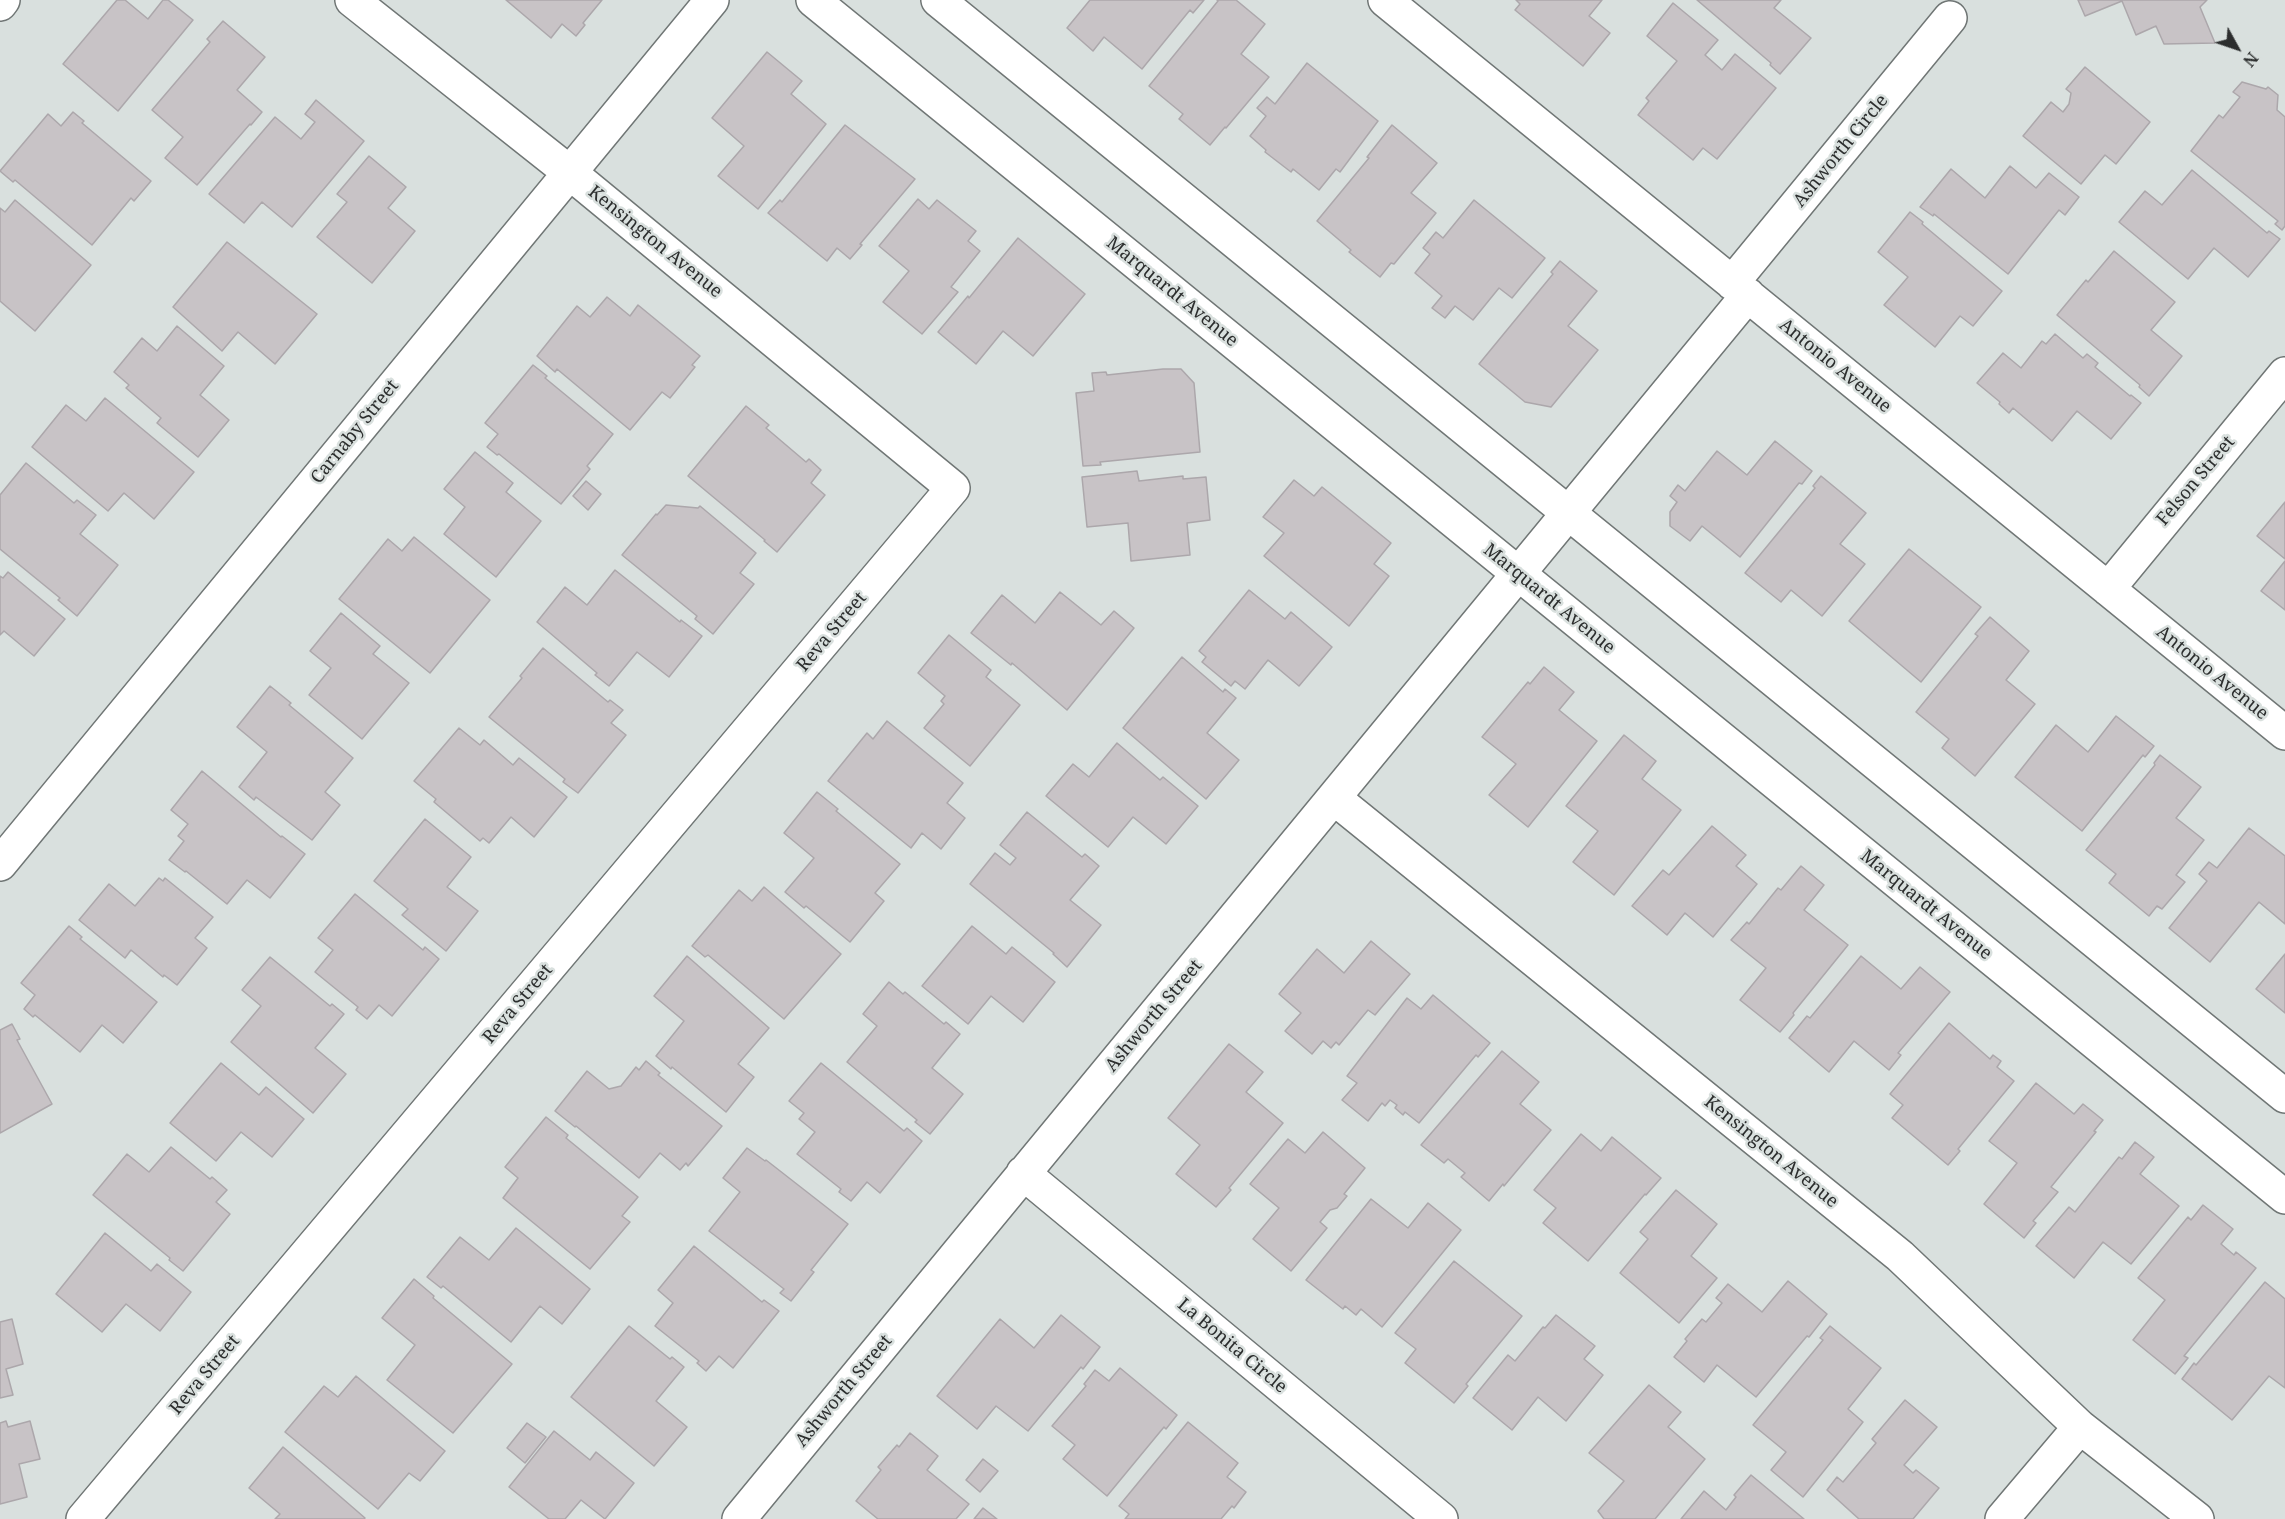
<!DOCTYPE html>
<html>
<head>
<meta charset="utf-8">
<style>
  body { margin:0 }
  #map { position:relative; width:2285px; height:1519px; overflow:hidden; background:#d9e0de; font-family:"Noto Serif",serif }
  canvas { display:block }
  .north { position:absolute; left:2207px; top:18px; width:60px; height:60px; -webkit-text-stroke:4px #d9e0de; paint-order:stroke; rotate:130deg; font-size:16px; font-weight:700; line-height:24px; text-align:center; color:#2c2e2e }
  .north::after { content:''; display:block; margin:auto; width:21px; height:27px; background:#2c2e2e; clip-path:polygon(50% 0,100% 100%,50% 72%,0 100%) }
</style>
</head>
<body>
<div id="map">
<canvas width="2285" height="1519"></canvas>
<div class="north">N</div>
</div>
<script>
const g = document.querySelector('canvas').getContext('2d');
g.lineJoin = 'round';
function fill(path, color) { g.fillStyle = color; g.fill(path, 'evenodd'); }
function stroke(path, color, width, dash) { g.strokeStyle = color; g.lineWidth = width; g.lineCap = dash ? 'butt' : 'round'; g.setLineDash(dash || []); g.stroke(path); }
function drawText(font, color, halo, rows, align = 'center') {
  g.font = font + ' "Noto Serif",serif'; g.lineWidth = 5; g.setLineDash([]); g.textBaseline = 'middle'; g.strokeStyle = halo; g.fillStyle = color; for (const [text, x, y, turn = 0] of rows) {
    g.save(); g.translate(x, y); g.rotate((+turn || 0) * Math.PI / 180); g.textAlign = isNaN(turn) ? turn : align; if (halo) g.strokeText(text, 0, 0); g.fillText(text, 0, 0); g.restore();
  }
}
const building = new Path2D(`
  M117 0H125L148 19 163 0H168L193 20 118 111 63 64Z
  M506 0H602L583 23 585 25 576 36 562 24 551 38Z
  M1090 0H1204L1193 13 1190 10 1142 69 1104 37 1093 51 1067 28Z
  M1217 0H1236L1265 24 1241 54 1269 77 1226 128 1225 127 1210 145 1179 119 1183 114 1149 86 1218 1Z
  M1602 0 1589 16 1610 33 1583 66 1515 10 1520 4 1516 0Z
  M1697 0H1781L1774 8 1811 38 1780 74 1770 65 1771 63Z
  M2078 0H2207L2200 7 2215 43 2164 44 2156 26 2136 35 2122 1 2085 16Z
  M1673 3 1718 40 1705 55 1722 70 1735 54 1776 88 1717 159 1703 148 1693 160 1638 115 1649 101 1646 98 1677 61 1647 36Z
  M223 21 265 57 237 90 262 112 251 125 250 124 197 185 165 158 183 137 152 110 210 42 207 39Z
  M767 52 802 81 791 94 826 124 758 209 718 176 744 146 712 118Z
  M1307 63 1378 121 1340 172 1336 169 1319 190 1293 169 1291 172 1265 152 1266 150 1250 136 1266 116 1257 108 1267 97 1275 104Z
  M2085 67 2150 122 2116 164 2105 155 2081 184 2023 136 2051 102 2063 112 2069 104 2071 93 2066 89Z
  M2242 82 2266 89 2268 87 2278 95 2277 110 2285 117V226L2282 230 2275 224 2278 221 2191 151 2219 115 2223 118 2240 97 2233 92Z
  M316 100 364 141 292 227 262 202 244 223 209 194 275 117 301 139 315 122 305 114Z
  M73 112 84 121 82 123 151 181 134 201 131 198 92 245 15 180 13 182 0 171 48 114 61 126Z
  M845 125 915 179 860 244 862 245 850 259 837 248 827 261 768 213 780 200 782 202Z
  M1392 125 1437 163 1411 193 1436 213 1394 264 1391 263 1380 277 1349 252 1351 250 1317 221 1369 158 1367 157Z
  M369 156 406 187 388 208 415 231 372 283 317 237 347 202 337 194Z
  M2010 166 2036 188 2049 173 2079 197 2065 215 2059 210 2008 274 1934 214 1933 216 1920 207 1951 169 1985 198Z
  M2192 170 2267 233 2269 231 2280 239 2248 277 2214 248 2188 279 2119 222 2145 191 2162 205Z
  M918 199 929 209 937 200 976 231 968 241 980 251 951 287 958 292 922 334 883 302 909 271 879 246Z
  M15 200 91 265 35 331 0 301V208L5 212Z
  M1474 200 1545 258 1512 298 1499 288 1473 320 1455 306 1445 318 1432 308 1442 296 1415 273 1430 254 1423 248 1436 232 1443 238Z
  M1910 212 1923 222 1922 224 2002 291 1973 326 1960 316 1935 347 1884 305 1908 277 1878 252Z
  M1018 238 1085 294 1033 356 1003 331 976 364 938 332 968 296 969 298Z
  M227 242 317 314 275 364 238 332 222 351 173 307Z
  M2114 251 2175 302 2151 330 2182 356 2149 396 2139 387 2140 385 2057 315 2086 280 2088 282Z
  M1560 261 1597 291 1568 326 1598 350 1551 407 1525 402 1479 364 1553 274 1551 272Z
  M607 297 630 316 638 305 700 356 692 365 695 367 670 398 662 392 630 430 557 369 555 372 537 356 577 306 590 317Z
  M177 326 224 366 200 395 229 420 198 457 157 423 161 418 126 388 129 385 114 372 142 338 157 351Z
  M2055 334 2083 358 2087 354 2098 363 2095 367 2130 396 2131 395 2141 403 2111 439 2077 411 2052 441 2013 408 2009 413 1999 404 2000 402 1977 383 2003 353 2021 368 2042 341 2046 344Z
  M533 365 547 376 545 378 613 434 587 466 590 469 561 504 499 454 497 455 487 447 498 434 485 423Z
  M1163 369H1181L1194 383 1200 452 1100 462 1101 465 1083 466 1076 393 1094 391 1092 373 1106 372 1107 375Z
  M105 398 194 472 154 519 124 493 108 511 32 447 66 405 86 421Z
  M746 406 769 425 766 428 806 462 809 459 821 470 811 483 825 495 777 552 764 541 765 540 688 476Z
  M1775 441 1812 471 1802 484 1799 483 1740 557 1702 526 1690 541 1670 526V512L1677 502 1670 496 1678 485 1685 491 1717 451 1747 475Z
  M475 452 513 483 506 492 541 521 496 577 444 534 465 507 444 489Z
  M26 463 74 503 77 500 96 515 80 534 118 565 77 616 58 600 60 598 0 549V495Z
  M1137 471 1139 481 1183 476V479L1206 477 1210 520 1187 523 1190 555 1131 561 1128 523 1087 527 1082 477Z
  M1821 476 1866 513 1840 544 1865 564 1822 616 1791 590 1781 602 1745 573 1815 488 1813 486Z
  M1294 480 1314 496 1322 487 1391 543 1374 564 1389 576 1349 626 1264 556 1284 533 1263 517Z
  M586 481 601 494 588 510 573 496Z
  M2285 502V559L2257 536Z
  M666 505 698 508 700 506 756 553 740 573 754 584 713 634 695 619 697 616 622 555 656 514 657 515Z
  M414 537 490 600 430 673 339 599 388 539 402 551Z
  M1909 549 1981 607 1921 682 1849 621Z
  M2285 561V610L2261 591Z
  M615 570 680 622 681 620 702 636 669 677 637 652 609 686 595 675 597 673 537 622 565 587 587 605Z
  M8 572 65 619 34 656 4 631 0 635V576L3 578Z
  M1249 590 1285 619 1291 612 1332 647 1299 686 1268 660 1245 689 1235 681 1231 686 1202 662 1206 657 1199 651Z
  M1060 592 1101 625 1114 611 1134 628 1067 710 1012 663 1011 665 971 633 1002 595 1035 623Z
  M341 613 380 646 373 654 409 683 362 739 309 695 331 668 310 651Z
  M1990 617 2029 651 2006 680 2035 704 1975 776 1942 748 1949 739 1916 712 1978 636 1975 634Z
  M949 635 991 670 986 677 1020 705 970 766 924 728 944 704 941 701 945 696 918 673Z
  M543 648 608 702 610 700 623 710 611 723 626 735 578 793 563 782 565 779 489 717 522 678 520 676Z
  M1182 657 1223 692 1225 689 1236 698 1207 733 1239 760 1206 799 1123 728Z
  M1544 667 1574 692 1559 710 1597 741 1528 827 1489 795 1516 764 1482 737 1528 682 1530 684Z
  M270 686 291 703 289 705 353 758 325 792 340 805 312 840 256 797 254 800 239 787 267 752 237 727Z
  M2116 716 2154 746 2145 757 2143 755 2082 831 2015 777 2056 725 2088 752Z
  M887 721 963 783 947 803 965 818 941 849 922 833 911 848 828 781 867 733 873 739Z
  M459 728 480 745 484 740 513 765 519 758 567 797 534 837 511 817 489 843 483 838 480 841 434 802 436 799 414 781Z
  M1624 735 1656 761 1642 779 1681 810 1614 895 1573 862 1598 831 1566 806Z
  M1117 743 1160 780 1163 777 1198 806 1166 844 1133 817 1108 847 1046 796 1073 764 1089 777Z
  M2160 755 2201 787 2176 818 2204 840 2176 875 2185 882 2162 909 2157 906 2149 916 2109 883 2116 874 2086 850 2155 765 2154 763Z
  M202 771 281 837 282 836 305 854 270 898 247 880 227 904 186 871 185 872 169 860 184 841 178 836 188 824 171 810Z
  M817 792 838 809 836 811 900 864 875 893 884 901 850 942 806 906 804 908 785 892 814 858 784 833Z
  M1027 812 1082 857 1085 854 1099 866 1070 900 1101 925 1067 967 1053 954 1054 953 970 884 995 853 1010 865 1016 858 1000 845Z
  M425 819 471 857 447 887 478 911 446 951 402 915 408 909 374 881Z
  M1712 826 1746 855 1736 866 1757 884 1713 937 1685 913 1667 935 1632 906 1663 870 1669 875Z
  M2249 828 2285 856V924L2259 902 2210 962 2169 928 2207 881 2199 874 2209 862 2217 868Z
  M1801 866 1824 885 1804 910 1848 945 1793 1013 1794 1015 1780 1032 1740 1000 1766 968 1731 940 1747 922 1749 924 1778 888 1781 890Z
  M159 878 163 881 165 878 213 917 195 938 207 948 177 985 164 975 163 977 131 950 125 958 79 920 109 884 135 906Z
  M764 887 841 954 784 1019 708 955 705 957 692 946 739 890 752 901Z
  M355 894 423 950 425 947 439 959 392 1016 379 1005 367 1019 356 1010 358 1007 315 972 333 950 318 938Z
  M69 926 82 937 80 939 157 1002 123 1043 102 1025 80 1052 35 1015 33 1017 24 1009 35 995 21 983Z
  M972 926 1006 954 1012 947 1055 982 1023 1022 991 996 968 1024 922 986Z
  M1371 941 1410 974 1375 1015 1368 1010 1339 1045 1336 1042 1331 1048 1323 1041 1312 1054 1285 1031 1301 1013 1279 994 1317 949 1344 973Z
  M2285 954V1013L2256 989Z
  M687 956 769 1028 738 1064 754 1077 726 1112 672 1067 671 1069 656 1056 684 1021 654 996Z
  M1861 956 1901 989 1920 967 1950 992 1898 1053 1901 1055 1889 1070 1854 1041 1829 1072 1789 1038 1807 1016 1810 1018Z
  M270 957 330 1006 332 1004 344 1014 315 1048 346 1074 313 1113 231 1042 261 1006 242 990Z
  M889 982 903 994 905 992 944 1024 946 1022 960 1034 932 1068 963 1094 930 1134 915 1122 917 1120 847 1062 877 1026 863 1014Z
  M1433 995 1490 1043 1478 1057 1476 1055 1419 1123 1405 1112 1403 1115 1395 1108 1397 1105 1390 1100 1385 1106 1382 1103 1368 1121 1342 1100 1357 1083 1347 1076 1407 998 1421 1009Z
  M1949 1023 1990 1059 1993 1055 2001 1061 1997 1067 2014 1081 1958 1149 1960 1151 1948 1165 1892 1118 1903 1105 1890 1094Z
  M12 1024 20 1039 17 1040 52 1104 0 1133V1030Z
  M1229 1044 1263 1072 1246 1092 1283 1123 1229 1188 1231 1190 1216 1207 1176 1174 1200 1145 1168 1118Z
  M1502 1051 1539 1082 1520 1104 1551 1130 1504 1186 1503 1184 1489 1201 1461 1177 1465 1173 1448 1159 1444 1163 1421 1145Z
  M646 1061 660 1073 658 1075 722 1126 688 1166 686 1163 680 1170 660 1153 639 1178 576 1126 575 1127 555 1111 587 1071 609 1089 621 1086 636 1067 639 1070Z
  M221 1063 259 1095 266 1087 304 1119 272 1157 241 1132 216 1161 170 1123Z
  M821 1063 904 1131 907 1128 922 1141 880 1193 867 1182 851 1201 839 1192 841 1189 797 1154 815 1132 799 1119 804 1113 789 1101Z
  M2036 1083 2074 1114 2083 1104 2103 1120 2094 1131 2096 1132 2051 1187 2058 1192 2033 1221 2036 1223 2024 1238 1984 1204 2017 1163 1989 1141Z
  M546 1117 568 1135 566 1138 638 1197 622 1216 630 1222 590 1269 503 1198 518 1178 505 1167Z
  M1323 1132 1365 1168 1344 1194 1347 1196 1337 1208 1330 1210 1320 1222 1327 1228 1291 1271 1253 1239 1279 1208 1250 1184 1288 1139 1305 1153Z
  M1581 1134 1601 1151 1612 1137 1661 1178 1646 1195 1645 1194 1588 1261 1543 1223 1556 1208 1534 1190Z
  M2135 1142 2154 1157 2140 1174 2179 1206 2131 1264 2103 1242 2074 1278 2036 1246 2069 1207 2075 1212 2119 1157 2122 1159Z
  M171 1147 210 1179 212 1177 227 1190 216 1202 230 1214 183 1271 169 1260 170 1258 93 1195 127 1154 149 1172Z
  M747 1148 765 1161 766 1160 848 1224 811 1270 814 1272 791 1301 780 1293 784 1289 709 1231 740 1192 723 1178Z
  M1676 1190 1717 1224 1691 1256 1717 1278 1679 1323 1620 1273 1648 1239 1640 1232Z
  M1371 1199 1408 1228 1428 1203 1461 1230 1382 1327 1361 1309 1356 1315 1345 1306 1343 1309 1306 1280Z
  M2203 1205 2233 1229 2221 1244 2234 1255 2236 1252 2256 1268 2184 1356 2188 1358 2175 1374 2133 1340 2165 1300 2138 1278 2188 1217 2191 1220Z
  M516 1228 590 1289 562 1324 540 1306 511 1342 443 1286 441 1288 427 1277 460 1237 489 1260Z
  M105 1233 151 1271 157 1264 191 1292 160 1331 126 1304 102 1332 56 1294Z
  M694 1246 762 1302 764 1300 779 1311 733 1368 719 1356 706 1371 697 1363 699 1361 655 1326 673 1303 658 1290Z
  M1454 1261 1522 1316 1466 1384 1468 1386 1454 1403 1405 1363 1416 1349 1395 1333Z
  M414 1279 434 1296 433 1298 512 1364 453 1433 387 1380 415 1345 382 1318Z
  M1788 1281 1827 1314 1809 1337 1807 1336 1756 1397 1717 1365 1704 1382 1674 1357 1687 1341 1685 1339 1702 1319 1706 1322 1722 1303 1716 1298 1728 1284 1762 1312Z
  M2265 1282 2285 1299V1388L2269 1376 2232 1420 2182 1379 2194 1363 2196 1365Z
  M1061 1315 1100 1347 1083 1369 1081 1367 1028 1431 996 1406 977 1429 937 1396 1000 1319 1034 1348Z
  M1556 1315 1595 1346 1584 1359 1603 1375 1566 1421 1538 1397 1512 1430 1473 1398 1508 1355 1515 1361 1543 1327 1545 1328Z
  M12 1319 23 1364 6 1369 13 1395 0 1398V1322Z
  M629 1326 670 1359 672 1357 684 1367 656 1401 687 1427 654 1466 571 1397Z
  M1830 1326 1881 1368 1848 1409 1863 1422 1803 1497 1771 1470 1786 1452 1753 1425 1823 1340 1820 1338Z
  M1120 1368 1177 1415 1166 1429 1164 1427 1107 1496 1063 1459 1075 1445 1052 1426 1086 1386 1084 1384 1095 1370 1109 1381Z
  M356 1376 445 1451 420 1481 409 1473 378 1509 285 1432 324 1386 338 1397Z
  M1649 1385 1681 1412 1668 1427 1705 1459 1655 1519H1604L1598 1511 1624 1481 1589 1453Z
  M1905 1400 1937 1427 1904 1465 1913 1473 1916 1470 1939 1488 1913 1519H1859L1827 1490 1837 1477 1843 1482 1876 1443 1872 1439Z
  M6 1421 8 1427 30 1421 40 1459 19 1464 27 1497 0 1504V1423Z
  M1188 1422 1238 1463 1227 1477 1246 1492 1234 1508 1232 1506 1221 1519H1125L1129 1514 1119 1506Z
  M527 1423 546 1437 525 1463 507 1448Z
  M554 1431 590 1460 596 1452 634 1483 605 1519 581 1500 565 1519H549L509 1487Z
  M910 1433 938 1456 927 1470 969 1504 956 1519H878L856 1501 881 1470 878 1467 897 1445 899 1447Z
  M283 1447 365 1518 364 1519H275L280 1514 249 1488Z
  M983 1459 998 1471 980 1492 966 1480Z
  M1751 1475 1804 1519H1681L1704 1491 1726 1510 1736 1497 1734 1495Z
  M983 1508 997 1519H974Z`);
fill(building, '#c8c3c6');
stroke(building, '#aca7ab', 1.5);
const minor = new Path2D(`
  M1385 0 2285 733
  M0 4 3 0
  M1732 283 1950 18
  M2108 589 2285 374
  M1334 798 1900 1256 2080 1427 2197 1519
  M0 864 712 0
  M1023 1173 1441 1519
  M83 1519 953 488 569 172 352 0
  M739 1519 1748 295
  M2002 1519 2080 1427`);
const major = new Path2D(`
  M813 0 2285 1197
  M938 0 2285 1096`);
stroke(minor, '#707675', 36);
stroke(major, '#707675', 36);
stroke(minor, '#fff', 33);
stroke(major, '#fff', 33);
drawText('18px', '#2c2e2e', '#d9e0de', [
  ["Ashworth Circle",1841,151,-51],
  ["Kensington Avenue",655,242,39],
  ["Marquardt Avenue",1172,292,39],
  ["Antonio Avenue",1835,366,39],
  ["Carnaby Street",355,432,-51],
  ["Felson Street",2196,481,-50],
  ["Marquardt Avenue",1549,599,39],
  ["Reva Street",832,632,-50],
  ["Antonio Avenue",2212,673,39],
  ["Marquardt Avenue",1926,905,39],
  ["Reva Street",518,1004,-50],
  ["Ashworth Street",1154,1016,-50],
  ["Kensington Avenue",1771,1152,39],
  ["La Bonita Circle",1232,1346,40],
  ["Reva Street",205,1375,-50],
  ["Ashworth Street",844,1391,-50]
]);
</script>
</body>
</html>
